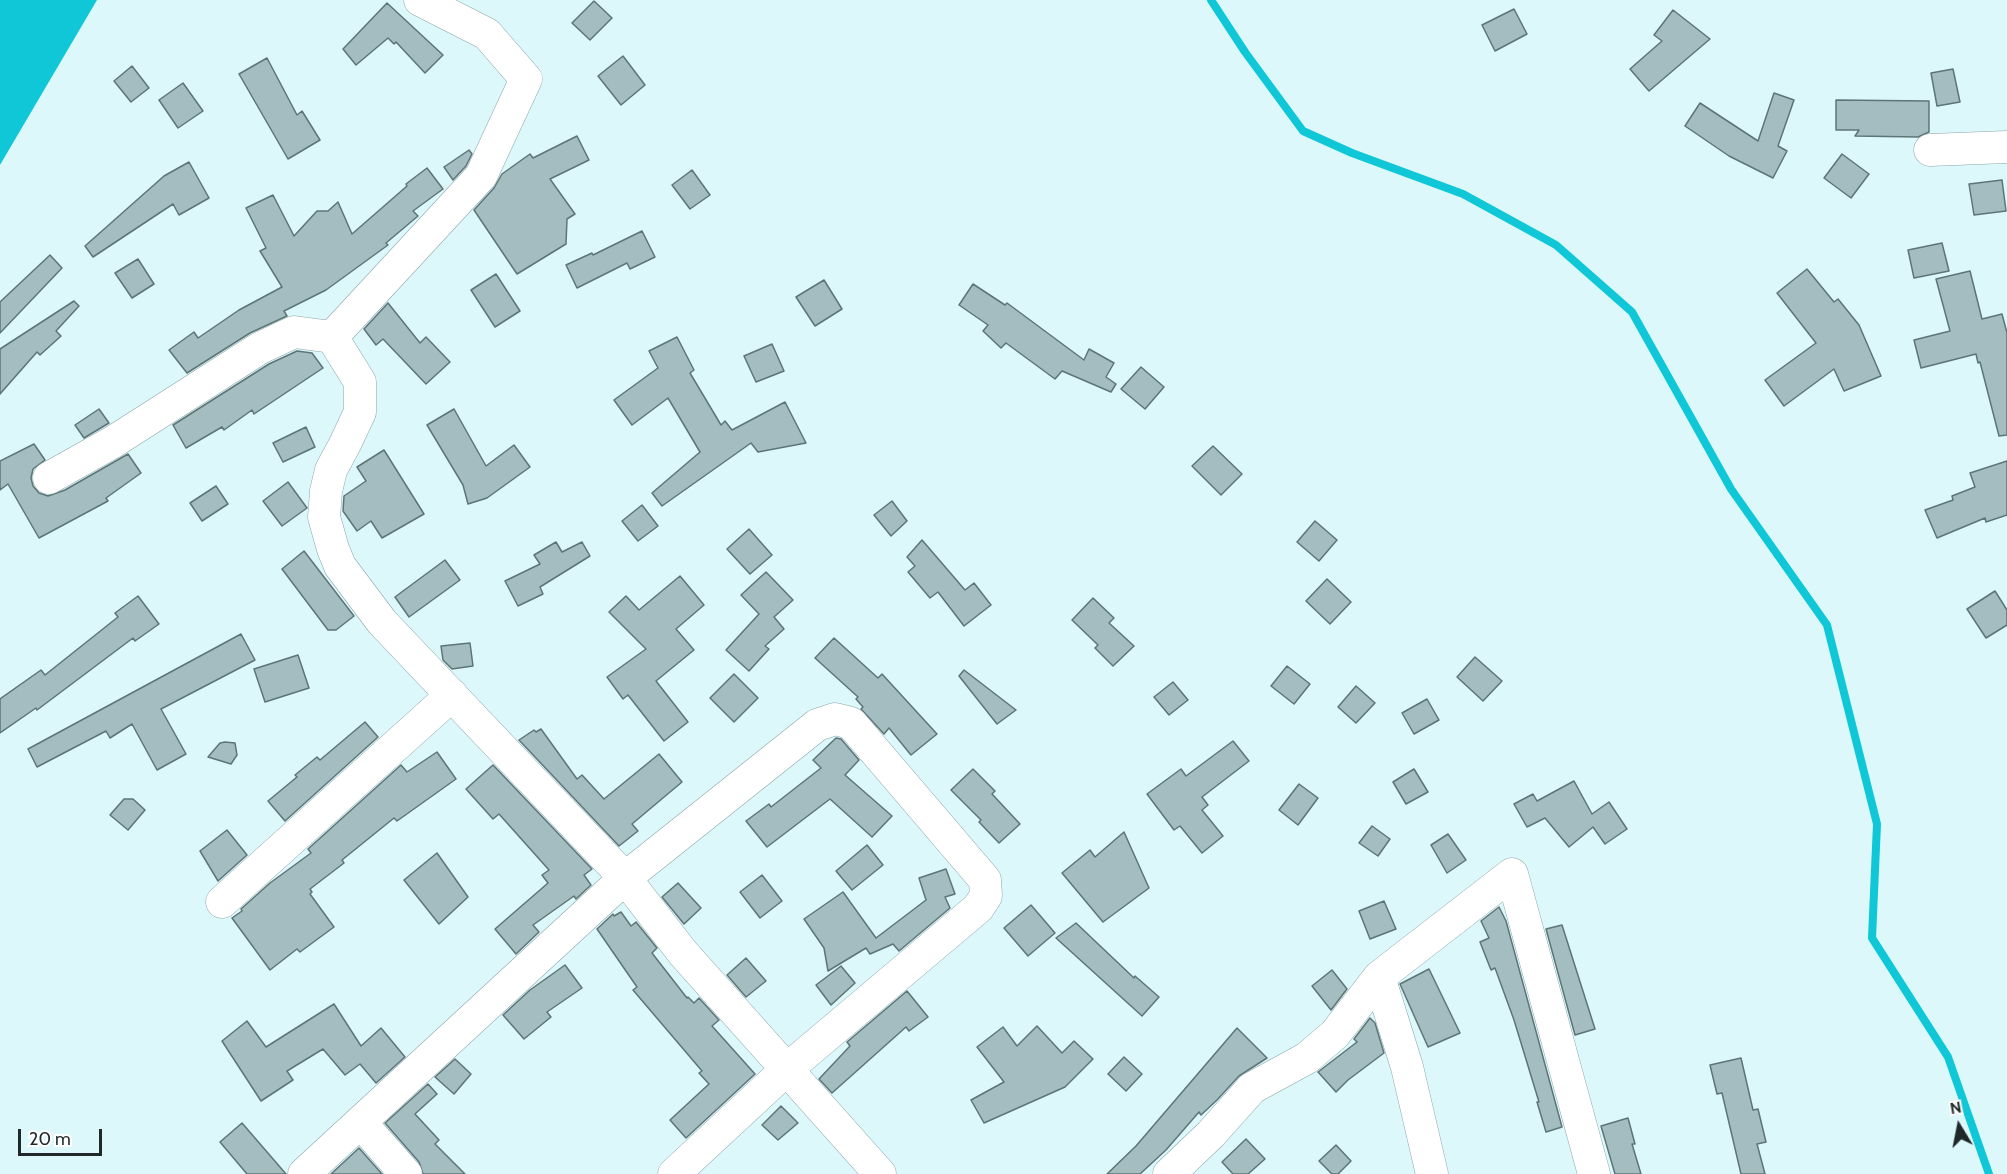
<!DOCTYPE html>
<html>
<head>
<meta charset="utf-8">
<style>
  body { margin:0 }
  #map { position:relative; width:2007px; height:1174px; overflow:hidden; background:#ddf8fb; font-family:Cabin,sans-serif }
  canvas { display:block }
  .north { position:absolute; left:1929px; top:1096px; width:60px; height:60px; -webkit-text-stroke:4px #fff; paint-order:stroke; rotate:350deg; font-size:16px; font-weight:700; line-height:24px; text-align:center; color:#1f292a }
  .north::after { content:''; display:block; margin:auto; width:21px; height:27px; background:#1f292a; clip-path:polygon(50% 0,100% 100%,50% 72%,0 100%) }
  .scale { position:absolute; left:18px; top:1129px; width:84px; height:27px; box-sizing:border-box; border:3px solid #1f292a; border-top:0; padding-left:8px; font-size:18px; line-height:21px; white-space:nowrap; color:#1f292a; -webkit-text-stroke:4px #fff; paint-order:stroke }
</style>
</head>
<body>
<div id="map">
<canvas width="2007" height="1174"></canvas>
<div class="north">N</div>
<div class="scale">20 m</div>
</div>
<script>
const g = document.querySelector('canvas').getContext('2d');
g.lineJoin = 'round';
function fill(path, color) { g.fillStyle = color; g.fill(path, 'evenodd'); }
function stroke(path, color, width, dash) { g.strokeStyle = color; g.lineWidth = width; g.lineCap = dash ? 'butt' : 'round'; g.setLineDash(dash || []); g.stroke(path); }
fill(new Path2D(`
  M0 0H97L0 165Z`), '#10c7d7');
stroke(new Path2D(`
  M1211 0 1245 52 1303 131 1352 153 1463 194 1556 245 1632 312 1731 489 1827 625 1877 824 1872 938 1948 1057 1989 1174`), '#10c7d7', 8);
const building = new Path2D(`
  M594 1 612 18 590 40 572 23Z
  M387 3 443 55 425 73 396 42 394 44 388 38 356 65 343 49Z
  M1514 9 1527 34 1495 51 1482 25Z
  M1673 10 1710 39 1649 91 1630 69 1662 41 1654 35Z
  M623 56 645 85 621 105 598 76Z
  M267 58 297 115 302 111 320 140 288 159 239 74Z
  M132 66 149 88 131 102 114 81Z
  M1953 69 1960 102 1937 106 1931 73Z
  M183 83 203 111 178 128 159 100Z
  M1774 93 1794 100 1778 146 1787 151 1773 178 1729 156 1685 126 1700 103 1758 141Z
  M1836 100 1929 101V132L1918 137 1855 136 1859 130H1836Z
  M577 136 589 160 550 179 575 214 567 219 566 244 517 274 474 210 494 188 502 174 530 154 533 158Z
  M469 150 472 154 466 166 453 180 444 167Z
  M1842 154 1869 174 1851 198 1824 178Z
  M189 162 209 198 179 215 173 204 93 257 85 246 164 176Z
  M427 168 443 189 413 211 418 216 386 243 388 245 326 290 284 311 287 316 250 333 187 373 169 350 194 332 198 338 239 310 282 287 260 251 266 248 246 208 273 195 294 236 317 211H328L338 202 352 234 407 186 406 184Z
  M692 170 710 195 690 209 672 185Z
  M2002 180 2006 211 1974 215 1969 184Z
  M642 231 655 257 630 269 627 263 577 288 566 265 592 253 593 255Z
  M1942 243 1949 271 1914 278 1908 250Z
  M50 255 62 268 0 333V302Z
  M138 259 154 284 132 298 115 273Z
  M1807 269 1834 302 1838 299 1859 325 1881 376 1844 391 1834 369 1784 406 1765 380 1816 343 1777 293Z
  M1970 271 1982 319 2002 314 2007 333V435L1999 436 1980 362 1978 363 1976 354 1921 368 1914 340 1950 331 1936 279Z
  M496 274 520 311 495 327 471 290Z
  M824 280 842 309 815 326 796 297Z
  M973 284 1005 305 1007 303 1084 360 1089 349 1114 363 1106 377 1116 384 1111 392 1062 371 1055 379 1006 343 1001 348 983 331 988 325 959 305Z
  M74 301 79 306 56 331 61 336 40 355 37 352 0 394V349Z
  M388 303 420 343 426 337 450 362 426 384 383 339 376 345 364 329Z
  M677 337 694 370 690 373 721 425 725 421 732 430 785 402 806 443 758 452 751 443 662 506 652 493 700 452 668 398 632 425 614 400 658 368 649 351Z
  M772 344 784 371 756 382 744 356Z
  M297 351 312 353 323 368 254 414 252 410 224 430 222 427 186 448 173 425 269 364Z
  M1141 367 1164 387 1145 409 1121 389Z
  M99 409 109 423 84 438 75 425Z
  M454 409 486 466 514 445 530 467 487 498 468 504 463 485 427 425Z
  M306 427 315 447 283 462 273 443Z
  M34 444 45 460 33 469 31 478 33 486 39 493 48 496 65 490 128 454 141 473 106 498 108 501 39 538 8 484 0 490V461Z
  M1213 446 1242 474 1221 495 1192 466Z
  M384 450 424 514 382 538 371 521 357 531 343 511 344 496 366 481 357 467Z
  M2007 461V515L1986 522 1985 518 1937 538 1925 510 1953 500 1952 496 1975 487 1970 473Z
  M288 482 307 508 282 526 263 501Z
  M216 486 228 504 202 521 190 503Z
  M892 501 907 521 891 536 874 515Z
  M642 505 658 526 638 541 622 521Z
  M1315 521 1337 540 1319 561 1297 542Z
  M749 529 772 555 750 574 727 549Z
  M922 540 965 590 974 583 991 605 964 626 938 592 930 598 908 572 915 566 907 557Z
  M556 542 562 552 582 542 590 556 540 587 543 594 518 606 505 581 540 564 534 555Z
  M304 551 354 616 336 630H328L282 569Z
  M445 560 460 580 409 617 395 597Z
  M766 572 793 600 774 617 784 629 765 646 769 649 749 671 726 650 759 614 741 595Z
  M680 576 704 605 676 629 694 650 656 681 688 722 664 741 628 695 623 699 607 677 646 649 609 612 626 596 639 610Z
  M1327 579 1351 602 1330 624 1306 601Z
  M1995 591 2007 610V625L1986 638 1967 609Z
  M138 596 159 624 135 641 133 638 37 710 36 708 0 733V699L41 670 45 675 118 617 115 613Z
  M1093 598 1114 618 1109 623 1134 646 1113 666 1095 648 1098 645 1072 620Z
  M241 634 255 660 161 709 186 754 157 770 132 724 110 738 106 731 37 767 28 749Z
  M834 638 878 678 882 674 937 734 911 755 889 728 884 734 861 709 863 707 856 699 858 697 815 658Z
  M470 643 473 666 452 669 443 660 441 646Z
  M298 655 309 688 265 702 254 669Z
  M1475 657 1502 681 1483 701 1457 677Z
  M1287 666 1310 684 1294 704 1271 686Z
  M964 670 1016 710 997 724 959 676Z
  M734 674 758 698 734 722 710 698Z
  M1173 682 1188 700 1169 715 1154 697Z
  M1356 686 1375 703 1356 723 1338 707Z
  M1427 699 1439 720 1414 734 1402 713Z
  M365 722 378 737 285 821 268 801 297 777 295 775 317 757 320 760Z
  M541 729 577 779 582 775 604 799 659 754 682 782 632 824 638 831 619 846 519 740 534 730 536 732Z
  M836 738 841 739 859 760 845 775 892 816 872 837 830 799 767 847 746 821 769 804 771 807 821 768 813 760Z
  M1233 741 1249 761 1202 797 1208 805 1202 810 1223 836 1202 853 1180 826 1174 830 1147 794 1181 769 1186 776Z
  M225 742 235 743 237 755 231 764 208 757 220 743Z
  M437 752 456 779 397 821 394 818 342 860 344 863 310 889 312 892 310 894 334 927 300 952 297 949 270 970 232 918 242 911 241 909 270 883 311 853 308 849 401 765 407 772Z
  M493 765 592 869 584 875 591 885 576 899 574 896 533 925 539 932 516 954 495 929 548 883 542 875 549 870 499 814 493 819 466 789Z
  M973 769 995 791 992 794 1020 824 999 843 979 822 981 820 951 790Z
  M1414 769 1428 792 1406 804 1393 782Z
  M1574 781 1592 814 1609 802 1627 829 1605 844 1593 827 1569 847 1545 818 1527 827 1514 804 1533 794 1537 801Z
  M1299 784 1318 798 1298 825 1279 810Z
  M124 799H133L145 810 128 830 110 815Z
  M1372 826 1390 839 1378 856 1359 843Z
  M227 830 247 855 218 881 200 851Z
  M1124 832 1149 888 1103 922 1062 873 1090 850 1095 857Z
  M1448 834 1466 860 1447 873 1431 845Z
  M867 845 883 865 852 890 836 871Z
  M437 853 468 897 439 924 404 880Z
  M946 869 955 894 945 897 950 908 899 951 893 944 870 954 866 948 828 971 824 948 804 919 843 892 876 938 926 900 919 878Z
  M762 875 782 901 760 918 740 892Z
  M678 883 701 908 684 924 662 897Z
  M1384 901 1396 929 1370 939 1359 911Z
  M1031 905 1055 933 1028 956 1004 928Z
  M1499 907 1506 921 1562 1127 1546 1132 1537 1102H1539L1514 1020 1495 968 1491 970 1480 942 1489 938 1481 921Z
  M621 912 631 926 636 922 657 948 652 953 687 998 688 997 694 1003 699 998 719 1020 712 1026 755 1074 686 1138 670 1120 709 1084 699 1073 702 1071 633 990 637 987 597 929 613 914 614 916Z
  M1076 923 1134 978 1135 976 1159 997 1142 1016 1056 938Z
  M1562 925 1595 1029 1575 1035 1546 929Z
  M746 958 766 981 746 997 727 975Z
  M565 965 582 988 547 1012 551 1017 524 1039 503 1015 530 990Z
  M841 966 855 983 831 1005 816 985Z
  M1429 969 1460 1033 1428 1047 1400 984Z
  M1332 970 1347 989 1331 1010 1312 986Z
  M907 991 928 1017 909 1031 906 1027 832 1093 819 1079 850 1046 847 1042Z
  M334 1004 361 1046 381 1028 405 1057 376 1083 360 1064 345 1075 323 1049 287 1071 293 1080 261 1101 222 1041 247 1021 266 1047Z
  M1370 1018 1375 1023 1384 1053 1348 1080 1336 1092 1318 1072 1357 1042 1354 1039Z
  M1037 1026 1062 1053 1074 1041 1093 1059 1065 1087 984 1123 971 1100 1004 1082 977 1047 1003 1027 1017 1046Z
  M1237 1028 1267 1058 1239 1076 1217 1100 1201 1115 1199 1112 1166 1150 1140 1174H1107L1136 1146Z
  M1124 1057 1142 1074 1126 1091 1108 1074Z
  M1741 1058 1753 1110 1758 1109 1766 1142 1757 1144 1765 1174H1741L1722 1093 1717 1094 1710 1065Z
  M455 1059 471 1074 454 1094 435 1077Z
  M428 1084 437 1094 415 1114 439 1140 435 1144 465 1174H423L419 1162 385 1123Z
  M781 1106 798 1123 778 1140 762 1125Z
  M1628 1118 1635 1144H1632L1641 1174H1615L1601 1126Z
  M242 1123 286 1174H247L220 1142Z
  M1246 1139 1265 1159 1248 1174H1233L1222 1162Z
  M1336 1145 1351 1161 1338 1174H1332L1319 1161Z
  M359 1148 382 1174H331Z`);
fill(building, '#a4bdc0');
stroke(building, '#5d7577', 1.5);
const street = new Path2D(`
  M1930 150 2007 147
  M332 337 481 176 526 79 487 34 420 0
  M49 478 113 442 260 348 294 332 332 337 360 382V412L345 444 331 470 326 491 324 517 333 549 340 566 382 622 625 878 683 953 880 1174
  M222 902 452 695
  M361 1123 406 1174
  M304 1174 625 878 817 725 835 719 851 723 985 880 986 896 978 908 786 1070 674 1174
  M1169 1174 1211 1134 1252 1088 1307 1058 1335 1034 1379 977
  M1432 1174 1407 1067 1379 977 1512 874 1594 1174`);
stroke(street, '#8ca5a8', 33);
stroke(street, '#fff', 32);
</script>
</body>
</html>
